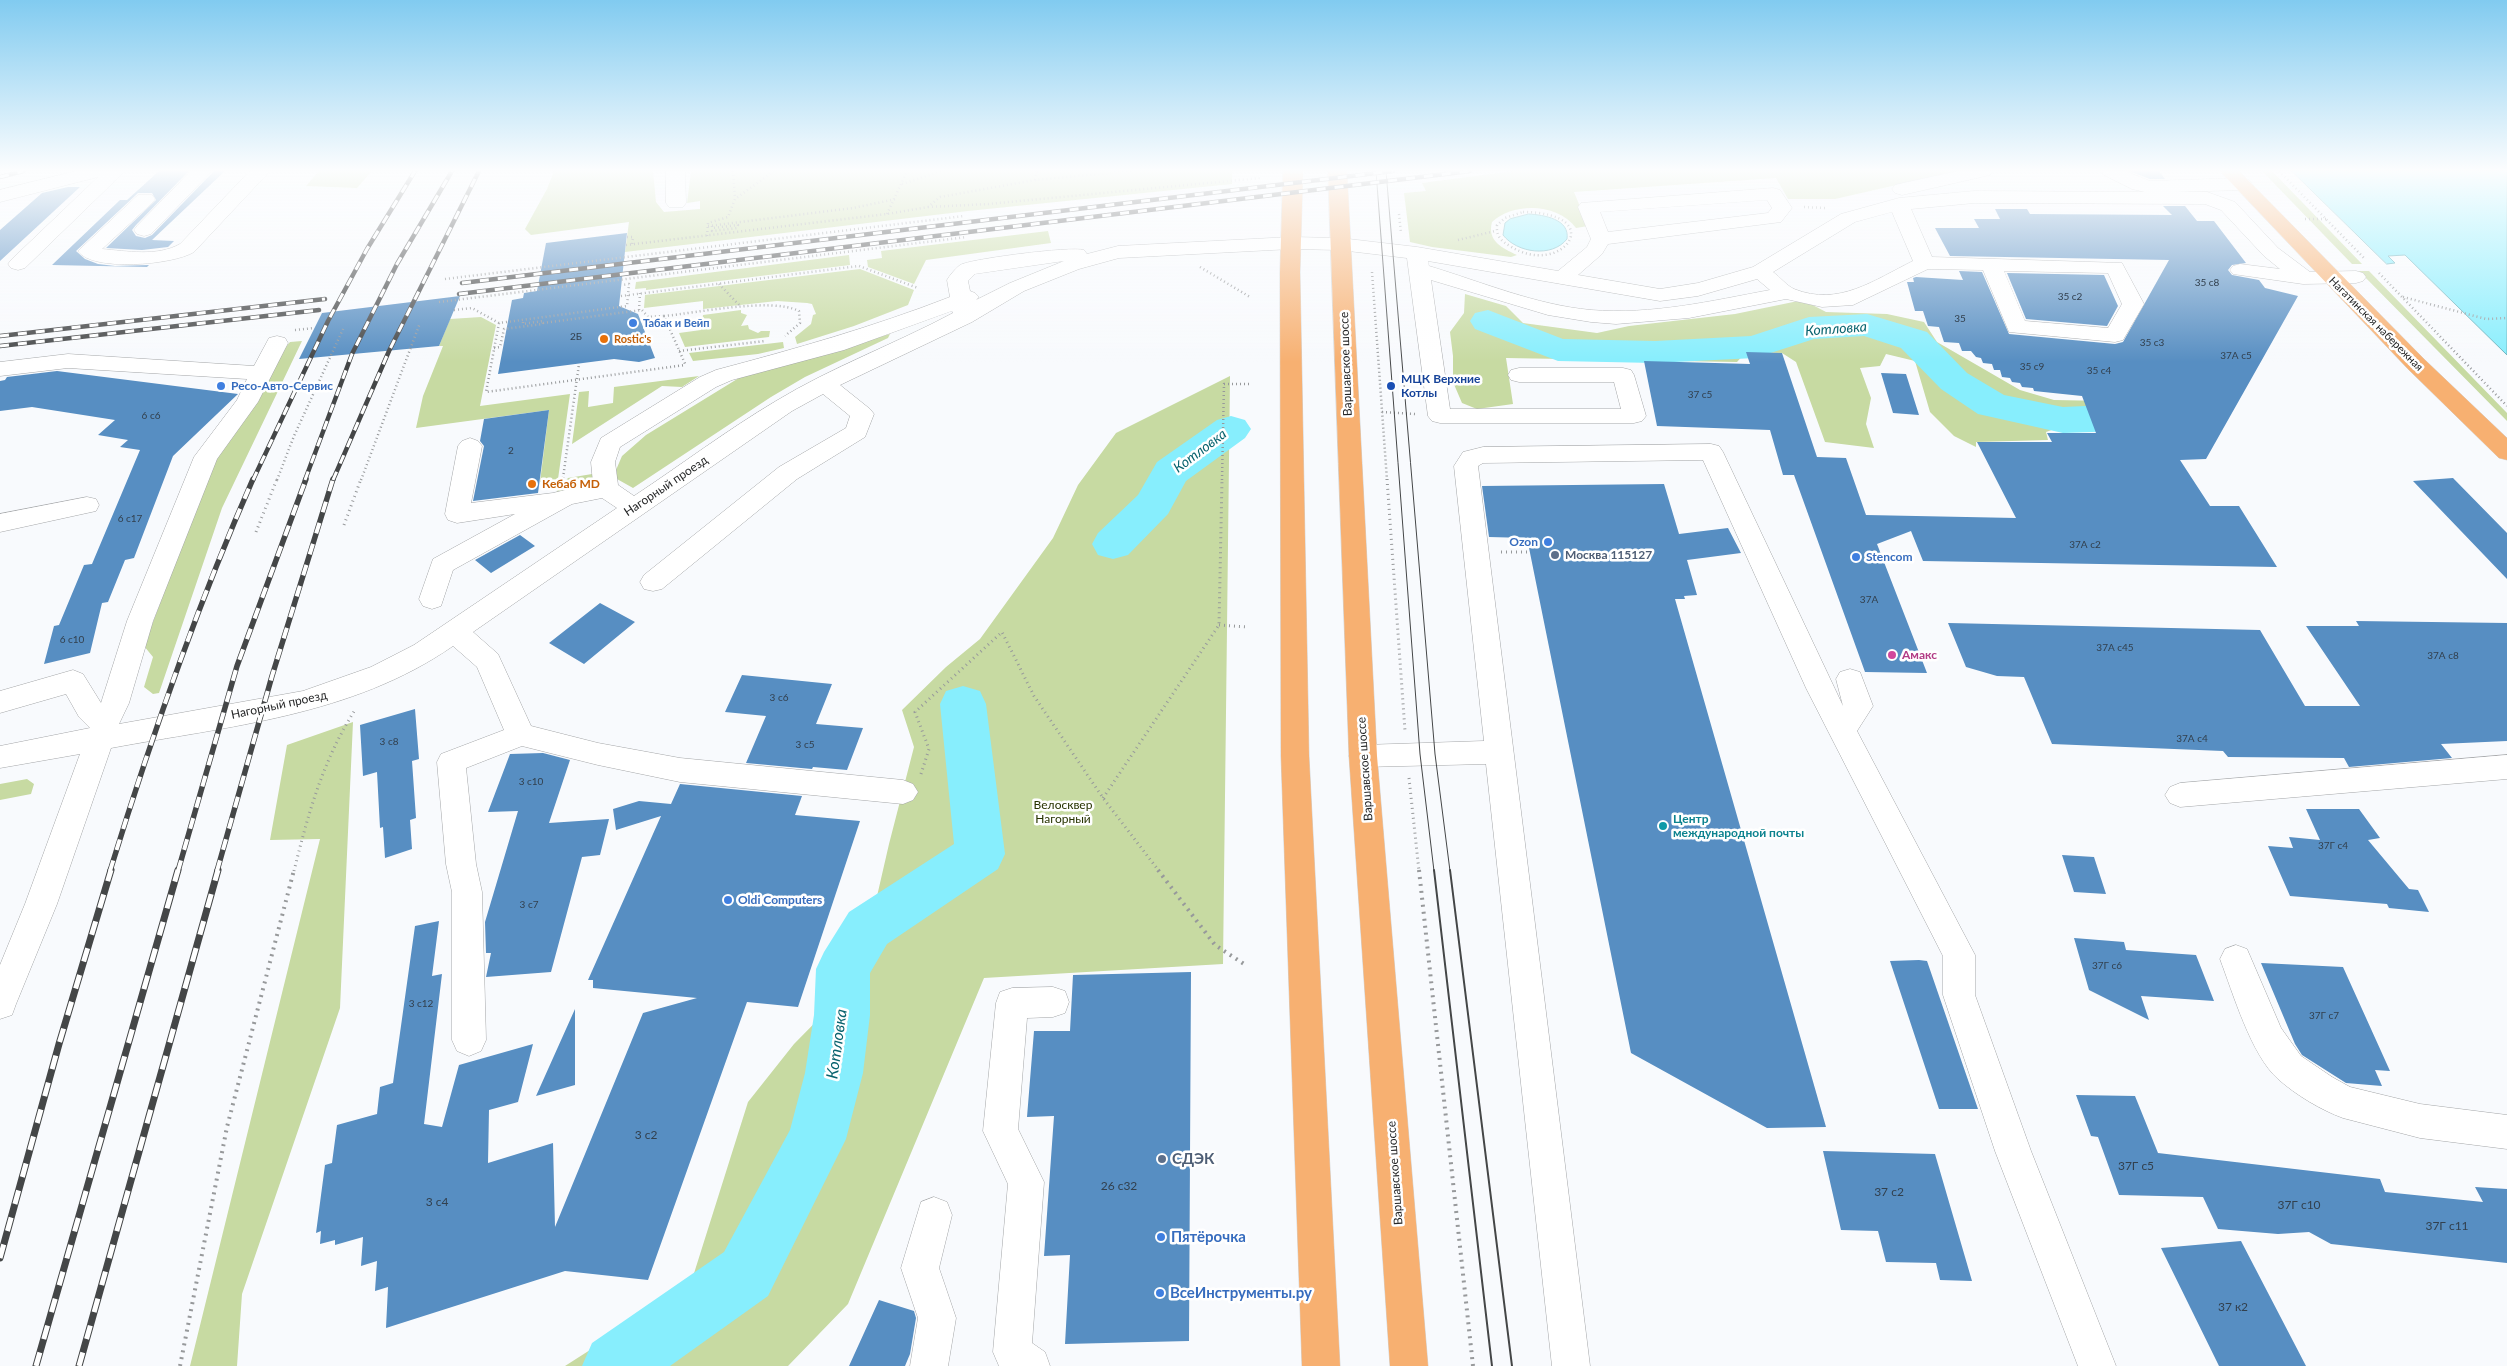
<!DOCTYPE html>
<html>
<head>
<meta charset="utf-8">
<style>
  body { margin:0 }
  canvas { display:block; background:#f8fafd }
</style>
</head>
<body>
<canvas width="2507" height="1366"></canvas>
<script>
const g = document.querySelector('canvas').getContext('2d');
g.lineJoin = 'round';
function fill(path, color) { g.fillStyle = color; g.fill(path, 'evenodd'); }
function stroke(path, color, width, dash) { g.strokeStyle = color; g.lineWidth = width; g.lineCap = dash ? 'butt' : 'round'; g.setLineDash(dash || []); g.stroke(path); }
function drawText(font, color, halo, rows, align = 'center') {
  g.font = font + ' Lato,sans-serif'; g.lineWidth = 5; g.setLineDash([]); g.textBaseline = 'middle'; g.strokeStyle = halo; g.fillStyle = color; for (const [text, x, y, turn = 0] of rows) {
    g.save(); g.translate(x, y); g.rotate((+turn || 0) * Math.PI / 180); g.textAlign = isNaN(turn) ? turn : align; if (halo) g.strokeText(text, 0, 0); g.fillText(text, 0, 0); g.restore();
  }
}
fill(new Path2D(`
  M319 171H372L357 188 306 186Z
  M554 171H653L656 202 664 212 700 209V201L687 203 691 171H1232V184L968 211 625 252 629 222 531 235 525 229 547 189Z
  M1513 171H1958L1835 199H1788L1776 178 1574 192 1588 226 1576 228C1558 203 1513 202 1492 222 1487 241 1502 248 1517 255L1511 257 1432 247 1410 242 1404 193 1426 191 1422 183Z
  M2262 171H2272L2362 264H2352Z
  M1048 231 1051 243 926 260 914 284 868 267 867 260 882 258 881 251Z
  M849 255 850 265 646 290V288L635 289 636 282Z
  M860 269 914 290 908 305 854 326 797 344 795 337 811 324 813 315 816 314 812 304 807 303 777 301 703 309V301L644 308 645 295Z
  M2359 271H2369L2507 413V421Z
  M1465 294 1506 306 1523 323 1597 333 1629 326 1735 314 1803 300 1826 312 1887 314 1924 322 1937 342 2020 390 2054 400 2106 401 2180 425 2074 422 2046 432 2048 440 1976 442V447L1954 436 1930 412 1915 361 1886 354 1880 366 1860 368 1871 398 1866 424 1874 448 1825 442 1796 362 1782 353 1746 352 1737 362 1506 358 1513 404 1477 409 1462 403 1453 382V356L1450 332 1464 313Z
  M741 310V313L747 315 741 326 748 325 749 329 758 333 761 331H770L769 337 685 347 679 333 701 330 703 315Z
  M481 317 496 325 480 406 570 394 558 479 540 482 549 410 416 428 423 396 443 346H439L450 319Z
  M890 334 888 338 805 377 771 397 633 488 617 479 616 470 622 456 646 435 747 373Z
  M302 341 222 508 159 693 153 694 144 687 153 657 144 646 215 457 279 355 290 342Z
  M783 342 784 348 758 354 693 361 689 353Z
  M699 376 682 387 662 386 572 444 579 392 589 391 588 407 613 403 614 387Z
  M1230 376 1223 964 984 978 848 1304 788 1366H565L690 1286 748 1102 794 1044 858 979 889 844 914 747 902 710 946 667 980 639 1053 538 1078 485 1116 433Z
  M592 474 595 481 554 495 568 478Z
  M353 722 340 1008 242 1294 237 1366H190L320 839 270 840 287 745Z
  M27 779 34 784 31 794 0 800V784Z`), '#c7daa2');
const water = new Path2D(`
  M2292 171H2507V355L2405 255 2388 256 2395 263 2387 264Z
  M1529 214C1544 215 1570 219 1567 239 1552 258 1517 253 1503 235L1505 223 1510 219Z`);
fill(water, '#87eefd');
stroke(water, '#6ab2bd', 1);
fill(new Path2D(`
  M1488 310 1563 339 1655 341 1751 336 1809 317 1867 314 1927 332 1967 373 2004 395 2063 407 2152 403 2166 406 2171 415 2163 426 2149 430 2063 433 1978 414 1941 389 1901 348 1864 336 1814 339 1755 358 1655 363 1558 361 1475 329 1470 321 1475 313Z
  M1231 416 1245 420 1251 429 1245 438 1186 481 1168 514 1128 555 1113 559 1098 555 1092 544 1098 533 1138 495 1157 462 1217 420Z
  M963 686 980 691 986 704 1005 854 998 869 887 944 870 973V1015L863 1073 846 1139 768 1296 670 1366H582L592 1343 724 1252 790 1130 805 1073 814 1015 816 969 824 952 849 912 954 844 940 704 946 691Z`), '#87eefd');
fill(new Path2D(`
  M159 171H189L136 225 132 230 136 236 145 238 152 235 214 171H225L152 240 174 241 168 247 142 250 106 248 156 200 152 193H138L76 251 85 259 98 264 115 266 149 265 147 267 52 265 120 200H127Z
  M2129 171H2159L2165 179H2150Z
  M68 187H80L0 261V230L42 193Z
  M2163 206H2185L2197 221H2214L2246 263 2232 265 2228 270 2232 275 2259 280 2265 288 2298 296 2206 459 2180 460 2210 506H2239L2277 567 1923 561 1911 531 1877 544 1927 673 1865 672 1794 475H1783L1770 430 1657 426 1644 361 1750 364 1746 352 1782 353 1817 457 1846 458 1866 515 2016 518 1977 442H2052L2047 433H2096L2082 396 2034 391 2033 388 2022 387 2020 383 2012 382 2010 378 2002 377 2000 370H1994L1992 364 1983 363 1981 358 1976 357 1971 351H1962L1959 343 1944 342 1939 327 1928 326 1923 311H1915L1907 282H1914L1913 278 1916 277 1963 280 1959 271 1982 272 2009 334 2115 344 2123 342 2169 260 1950 256 1935 228H1979L1974 219H2000L1995 209H2027L2030 214 2172 215Z
  M627 233 619 306 638 314 655 358 639 362 614 359 498 374 512 300 523 298 524 293 537 291 546 243Z
  M2007 273 2104 275 2118 306 2107 326 2026 319Z
  M460 296 439 346 299 359 322 313Z
  M57 371 238 394 173 456 134 558 125 560 108 602 102 603 90 653 44 664 54 626 59 625 84 565 92 564 140 450 120 447 128 440 98 435 115 420 32 407 0 411V381L5 380 7 377Z
  M1881 373 1906 374 1919 415 1893 413Z
  M549 410 538 493 473 501 484 446 480 441 484 419Z
  M2453 478 2507 533V579L2413 481Z
  M1664 484 1679 534 1728 528 1741 553 1687 560 1697 595 1684 596 1685 599H1675L1826 1127 1767 1128 1631 1053 1527 538 1489 537 1482 486Z
  M520 535 535 546 491 573 475 560Z
  M600 603 635 622 584 664 549 643Z
  M2356 621 2507 623V741L2441 744 2452 758 2349 767 2344 758 2228 757 2223 751 2052 744 2024 677 1997 676 1966 667 1948 623 2260 630 2305 706H2360L2306 626H2359Z
  M742 675 832 684 816 724 863 728 847 770 813 767 812 769 746 763 766 716 725 712Z
  M415 709 419 759 412 761 416 818 410 820 412 849 385 858 383 827 380 828 377 772 363 776 360 725Z
  M543 753 570 760 549 823 609 819 600 855 582 857 551 972 486 977 491 953H486L485 922 518 811 488 812 510 754Z
  M680 784 802 796 795 815 860 821 798 1007 747 1002 648 1280 565 1271 386 1328 388 1287 375 1291 377 1261 361 1266 363 1237 335 1245V1240L320 1244 321 1231 316 1233 325 1165 332 1163 337 1125 377 1114 380 1087 393 1083 415 926 439 921 432 976 442 974 424 1124 442 1127 459 1065 533 1044 518 1102 489 1110 488 1163 553 1143 555 1227 643 1013 697 998 593 988V980H588L661 816 616 830 613 809 639 801 671 804Z
  M2306 809H2359L2380 838 2368 840 2409 889 2418 890 2429 912 2389 908 2387 904 2290 896 2268 846 2293 848 2289 837 2320 840Z
  M2062 855 2094 857 2106 894 2074 892Z
  M2074 938 2124 942 2126 950 2196 955 2214 1001 2141 996 2149 1020 2089 990Z
  M1919 960 1927 961 1978 1109H1939L1890 961Z
  M2261 963 2343 967 2390 1071 2375 1070 2382 1086 2346 1083 2302 1055 2295 1044Z
  M1191 972 1189 1341 1065 1344 1070 1255 1044 1256 1054 1116 1027 1117 1034 1031H1070L1073 975Z
  M575 1009V1085L536 1096Z
  M2076 1095 2135 1096 2158 1153 2380 1179 2385 1192 2483 1202 2475 1187 2507 1189V1263L2331 1244 2309 1232 2278 1234 2218 1229 2203 1197 2119 1195 2098 1137 2091 1136Z
  M1823 1151 1935 1154 1972 1281 1940 1280 1936 1263 1886 1262 1878 1231 1841 1230Z
  M2241 1241 2306 1366H2219L2161 1248Z
  M879 1300 914 1311 916 1318 910 1354 905 1366H849Z`), '#578ec2');
const minor = new Path2D(`
  M76 171H125L25 268 18 270 11 268 8 264 11 260 98 177 0 202V190Z
  M191 171H212L151 234 144 236 137 234 134 230 137 226Z
  M250 171H270L194 252C173 265 92 272 78 251L138 195H152L155 199 152 203 102 249C127 251 157 257 180 244Z
  M666 171H685L686 203 683 207H669L666 203Z
  M1958 171H1993L1990 175 1902 195 1895 193 1892 189 1895 185Z
  M2101 171H2125L2150 181 2242 178 2249 180 2252 184 2249 188 2242 190 2174 192H2207L2235 202 2278 248 2310 272 2356 271 2363 273 2366 277 2363 281 2356 283 2303 284 2233 274 2230 270 2233 266 2240 264 2280 269 2264 256 2221 210 2205 204 1974 203 1911 209 1932 257 2122 263 2144 304 2123 340 2115 342 2009 332 1983 270 1928 269 1853 305 1822 307 1786 299 1689 318 1616 324 1591 322 1548 315 1431 280 1450 409H1621L1614 382H1519L1511 380 1508 375 1511 370 1519 368H1623L1631 370 1634 375 1646 416 1642 421 1634 423H1440L1432 421 1428 416 1407 258 1340 250 1291 249 1119 258 1079 269 1024 291 972 322 840 385 870 409 874 414 865 437 797 479 662 589 653 591 644 589 640 582 644 575 779 467 846 428 850 416 823 394 792 411 473 632 498 654 531 726 598 743 680 758 903 780 913 784 918 792 913 800 903 804 680 782 598 765 522 746 466 768 476 864 482 892 486 1040 481 1051 469 1056 457 1051 452 1040V892L446 864 437 762 441 754 504 730 477 667 453 646C352 716 229 726 111 748L57 904 16 1004 12 1015 0 1019V965L25 904 80 754 0 768V746L90 728 79 717 66 694 0 713V691L73 670 83 674 101 703 127 621 194 457 237 400 247 379 68 368 0 376V362L68 354 254 366 269 338 277 336 285 338 288 343 258 402 217 459 153 621 129 703 119 724 303 691 371 667 414 645 617 508 602 498 572 504 453 570 441 606 432 609 423 606 419 599 433 559 515 514 457 523 448 520 445 514 458 446 462 441 470 438 478 441 482 446 471 503 553 493 593 483 591 462 601 438 700 377 716 370C795 349 873 327 950 297L947 280C950 275 955 269 960 265 970 259 1071 246 1084 250L1087 254 1118 246 1291 237 1340 238 1417 247 1558 271 1587 247 1591 239 1578 207 1581 203 1773 188 1780 190 1792 208 1781 222 1608 244 1602 254 1578 275 1660 289 1698 283 1753 267 1841 214 1899 198 1974 191 2145 192 2132 189 2104 175ZM1767 200 1772 208 1768 213 1608 232 1600 212ZM1892 212 1913 261C1874 280 1839 307 1794 289 1787 286 1780 277 1773 272L1855 222ZM1064 261 1010 283 976 300 979 297 975 293 970 291 968 281 975 274ZM1428 261 1660 301 1698 296 1757 279 1770 290C1711 301 1652 315 1591 310 1536 305 1482 282 1429 266ZM2004 271 2108 273 2122 304 2108 328 2025 321ZM952 311 953 313C895 344 832 367 776 401 727 430 681 465 634 496L618 485 615 462 620 447 716 387 732 380 844 350Z
  M1711 444 1719 446 1723 452 1843 706 1836 679 1840 672 1850 669 1860 672 1873 706 1857 731 1975 955V995L2031 1151 2116 1366H2078L1995 1151 1943 995V956L1806 688 1703 460 1483 463 1478 466 1590 1366H1552L1486 764 1363 767 1353 764 1349 756 1353 748 1363 745 1484 741 1454 466 1463 452 1483 447Z
  M87 497 96 499 99 505 96 511 0 532V514Z
  M2507 755V779L2180 807 2170 803 2165 795 2170 787 2180 783Z
  M2236 945 2247 949 2281 1028 2301 1056 2332 1077 2350 1087 2420 1104 2507 1115V1149L2420 1138 2343 1118C2321 1110 2296 1095 2278 1079 2251 1055 2233 993 2220 959L2225 949Z
  M1053 987 1065 991 1069 1002 1065 1013 1053 1017 1027 1018 1018 1129 1044 1182 1032 1343 1045 1352 1050 1366H999L993 1352 1008 1184 983 1131 996 1003 1000 992 1012 988Z
  M934 1197 947 1202 952 1215 939 1268 956 1318 948 1366H910L918 1318 901 1268 921 1202Z`);
const major = new Path2D(`
  M1283 171H1303L1300 272 1309 756 1340 1366H1302L1281 756 1280 272Z
  M1328 171H1347L1377 756 1428 1366H1390L1349 756Z
  M2220 171H2239L2424 359 2507 438V460L2499 458 2408 369Z`);
stroke(minor, '#a4a6a8', 1);
stroke(major, '#d3d4d4', 1);
stroke(new Path2D(`
  M733 171 735 198
  M2279 171 2364 258
  M1035 180 1037 171
  M902 184 942 171
  M928 207 988 204 1260 178
  M1804 207 1825 208
  M1523 212C1611 213 1561 279 1510 246 1501 241 1496 236 1497 225L1505 218Z
  M887 214 907 171
  M1399 214 1401 233
  M2305 219H2326
  M708 226 853 208 896 199
  M712 226V228L738 225 737 228 712 231 714 233
  M707 236 708 223 728 217 735 199 774 171
  M627 237H633L632 245
  M1458 240 1495 231
  M626 245 887 214 928 207 940 197 1035 180 1131 171
  M1200 267 1250 297
  M1372 272 1387 480
  M2379 273 2507 406
  M445 279 964 216
  M719 284 741 307
  M621 296 859 266 918 288
  M2403 297 2486 319 2507 318
  M439 302 967 237
  M454 310 472 308 499 323 627 306 629 284 622 285
  M639 310 640 293
  M664 316C697 313 771 297 799 311L800 323 785 336
  M499 323 486 392 685 365
  M543 323 642 310 648 317 664 316 686 366
  M295 330 314 328
  M494 348 500 347 504 329 543 324V321L523 324V320
  M679 351 765 341
  M1382 412 1415 414
  M563 478 579 364
  M277 480 294 436 344 327
  M361 480 420 323
  M1222 480 1224 384H1249`), '#97999b', 2.5, [1, 3]);
stroke(new Path2D(`
  M1387 479 1405 731
  M344 525 361 479
  M256 532 277 479
  M1501 552H1530
  M1219 625 1247 627
  M921 774 929 749 915 712 1002 632 1034 696 1103 798 1159 871
  M1409 778 1419 871
  M1103 798 1219 625 1222 479
  M294 871C308 814 323 760 355 710`), '#97999b', 3, [1, 4]);
stroke(new Path2D(`
  M1158 870 1215 945 1244 964
  M1419 870 1473 1366
  M180 1366 227 1127 294 870`), '#97999b', 4, [2, 5]);
fill(minor, '#fff');
fill(major, '#f7b071');
stroke(new Path2D(`
  M1376 171 1420 754 1434 871
  M1386 171 1435 754 1450 871`), '#444647', 1);
stroke(new Path2D(`
  M1434 870 1492 1366
  M1450 870 1512 1366`), '#444647', 2);
const railFar2 = new Path2D(`
  M0 177 23 171
  M462 283 1393 171
  M459 294 1470 171
  M0 336 325 299
  M0 346 319 310
  M253 480 328 321 367 249 415 171
  M305 480 352 354 397 264 452 171
  M333 480 389 351 479 171`);
const railFar1 = new Path2D(`
  M110 871C151 738 197 606 253 479
  M178 871 237 666 306 479
  M217 871 272 676 333 479`);
const rail = new Path2D(`
  M0 1258 59 1044 111 870
  M36 1366 178 870
  M79 1366 218 870`);
stroke(railFar2, '#444647', 4.5);
stroke(railFar1, '#444647', 5.5);
stroke(rail, '#444647', 7);
stroke(railFar2, '#fff', 3, [9]);
stroke(railFar1, '#fff', 4, [11]);
stroke(rail, '#fff', 5, [14]);
const sky = g.createLinearGradient(0, 0, 0, 362);
sky.addColorStop(0, '#81cbf0');
sky.addColorStop(0.47, '#fcfdfe');
sky.addColorStop(1, '#fcfdfe00');
g.fillStyle = sky;
g.fillRect(0, 0, 2507, 362);
for (const [x, y, r, color] of [
  [633,323,5,"#3f7fe0"],
  [604,339,5,"#e8710a"],
  [221,386,5,"#3f7fe0"],
  [1391,386,5,"#1a4fb4"],
  [532,484,5,"#e8710a"],
  [1548,542,5,"#3f7fe0"],
  [1555,555,5,"#5c6f8a"],
  [1856,557,5,"#3f7fe0"],
  [1892,655,5,"#d1479c"],
  [1663,826,5,"#0f9aa8"],
  [728,900,5,"#3f7fe0"],
  [1162,1159,5,"#5c6f8a"],
  [1161,1237,5,"#3f7fe0"],
  [1160,1293,5,"#3f7fe0"]
]) { const dot = new Path2D(); dot.arc(x, y, r, 0, 2 * Math.PI); g.fillStyle = color; g.fill(dot); stroke(dot, '#fff', 2); }
drawText('10px', '#32404e', null, [
  ["35 с8",2207,283],
  ["35 с2",2070,297],
  ["35",1960,319],
  ["2Б",576,337],
  ["35 с3",2152,343],
  ["37А с5",2236,356],
  ["35 с9",2032,367],
  ["35 с4",2099,371],
  ["37 с5",1700,395],
  ["6 с6",151,416],
  ["2",511,451],
  ["6 с17",130,519],
  ["37А с2",2085,545],
  ["37А",1869,600],
  ["6 с10",72,640],
  ["37А с45",2115,648],
  ["37А с8",2443,656],
  ["3 с6",779,698],
  ["37А с4",2192,739],
  ["3 с8",389,742],
  ["3 с5",805,745],
  ["3 с10",531,782],
  ["37Г с4",2333,846],
  ["3 с7",529,905],
  ["37Г с6",2107,966],
  ["3 с12",421,1004],
  ["37Г с7",2324,1016]
]);
drawText('bold 11px', '#366cbe', '#fff', [
  ["Табак и Вейп",643,323]
], 'left');
drawText('11px', '#252627', '#fff', [
  ["Нагатинская набережная",2376,324,45]
]);
drawText('bold 11px', '#c56008', '#fff', [
  ["Rostic's",614,339]
], 'left');
drawText('12px', '#252627', '#fff', [
  ["Варшавское шоссе",1346,364,-92],
  ["Нагорный проезд",666,486,-34],
  ["Нагорный проезд",279,705,-12],
  ["Варшавское шоссе",1365,769,-94],
  ["Варшавское шоссе",1395,1173,-94]
]);
drawText('bold 12px', '#164399', '#fff', [
  ["МЦК Верхние",1401,379],
  ["Котлы",1401,393]
], 'left');
drawText('bold 12px', '#366cbe', '#fff', [
  ["Ресо-Авто-Сервис",231,386],
  ["Ozon",1538,542,"right"],
  ["Stencom",1866,557],
  ["Oldi Computers",738,900]
], 'left');
drawText('bold 12px', '#c56008', '#fff', [
  ["Кебаб MD",542,484]
], 'left');
drawText('bold 12px', '#4e5e75', '#fff', [
  ["Москва 115127",1565,555]
], 'left');
drawText('bold 12px', '#b23c85', '#fff', [
  ["Амакс",1902,655]
], 'left');
drawText('12px', '#273300', '#fff', [
  ["Велосквер",1063,805],
  ["Нагорный",1063,819]
]);
drawText('bold 12px', '#0d838f', '#fff', [
  ["Центр",1673,819],
  ["международной почты",1673,833]
], 'left');
drawText('12px', '#32404e', null, [
  ["3 с2",646,1135],
  ["37Г с5",2136,1166],
  ["26 с32",1119,1186],
  ["37 с2",1889,1192],
  ["3 с4",437,1202],
  ["37Г с10",2299,1205],
  ["37Г с11",2447,1226],
  ["37 к2",2233,1307]
]);
drawText('italic 14px', '#08636e', '#fff', [
  ["Котловка",1836,329,-4],
  ["Котловка",1200,451,-37]
]);
drawText('bold 15px', '#4e5e75', '#fff', [
  ["СДЭК",1172,1159]
], 'left');
drawText('bold 15px', '#366cbe', '#fff', [
  ["Пятёрочка",1171,1237],
  ["ВсеИнструменты.ру",1170,1293]
], 'left');
drawText('italic 16px', '#08636e', '#fff', [
  ["Котловка",837,1044,-82]
]);
</script>
</body>
</html>
